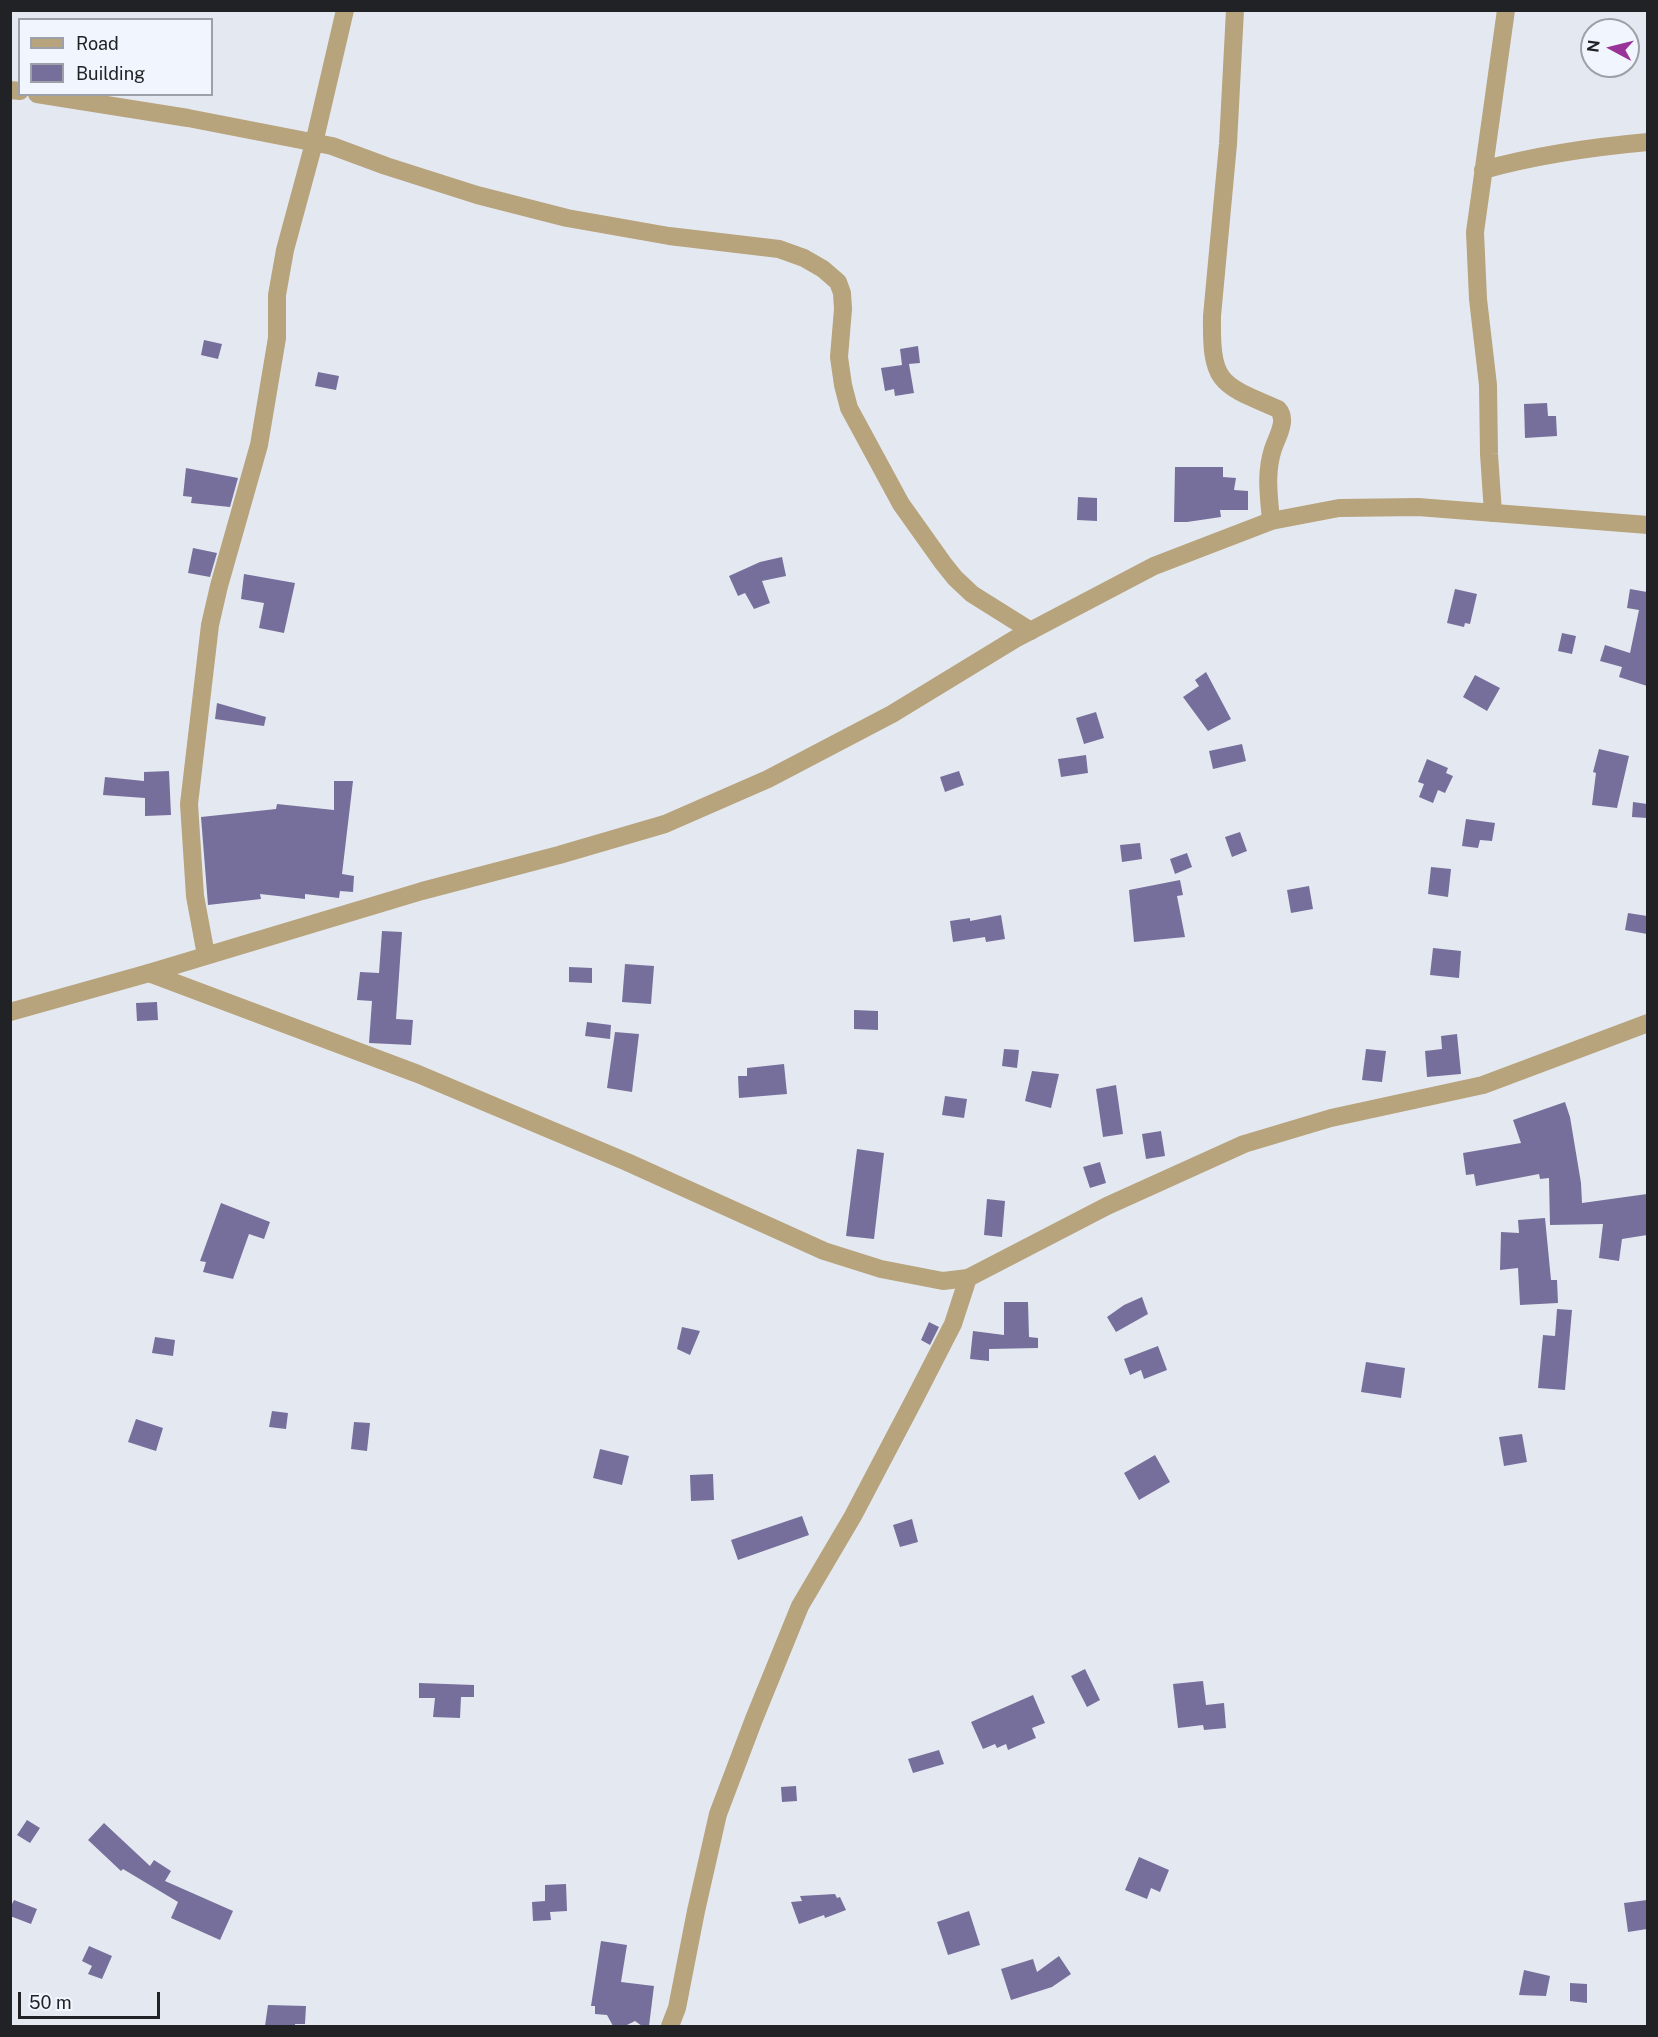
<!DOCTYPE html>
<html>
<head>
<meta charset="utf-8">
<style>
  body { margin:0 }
  #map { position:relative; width:1658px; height:2037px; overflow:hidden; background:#e4e9f1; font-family:"Public Sans",sans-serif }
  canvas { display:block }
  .frame { position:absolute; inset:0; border:12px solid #202225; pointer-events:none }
  .legend { position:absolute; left:18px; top:18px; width:195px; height:78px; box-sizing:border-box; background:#f1f6fe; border:2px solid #9da1a7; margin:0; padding:8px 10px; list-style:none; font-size:18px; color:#202225 }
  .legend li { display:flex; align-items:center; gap:12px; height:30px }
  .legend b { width:30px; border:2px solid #9da1a7 }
  .north { position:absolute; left:1580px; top:18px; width:60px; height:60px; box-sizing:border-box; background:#f1f6fe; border:2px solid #9da1a7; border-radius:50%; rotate:277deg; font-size:16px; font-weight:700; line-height:24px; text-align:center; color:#202225 }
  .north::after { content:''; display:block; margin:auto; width:21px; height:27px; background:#9a3397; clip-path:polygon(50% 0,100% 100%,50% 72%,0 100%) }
  .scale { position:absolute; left:18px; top:1992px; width:142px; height:27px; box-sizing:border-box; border:3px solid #202225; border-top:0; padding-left:8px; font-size:18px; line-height:21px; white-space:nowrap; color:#202225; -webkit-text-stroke:4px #f1f6fe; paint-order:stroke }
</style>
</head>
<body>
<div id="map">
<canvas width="1658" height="2037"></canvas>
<div class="frame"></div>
<ul class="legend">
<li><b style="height:8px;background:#b7a37c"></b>Road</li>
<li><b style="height:16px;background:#766f9c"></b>Building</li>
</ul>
<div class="north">N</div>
<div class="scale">50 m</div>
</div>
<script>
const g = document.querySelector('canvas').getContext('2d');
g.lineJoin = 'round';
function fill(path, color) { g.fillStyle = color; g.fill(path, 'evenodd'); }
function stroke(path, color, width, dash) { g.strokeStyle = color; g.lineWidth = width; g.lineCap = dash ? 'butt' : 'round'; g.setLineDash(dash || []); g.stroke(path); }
fill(new Path2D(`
  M204 340 222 344 218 359 201 355Z
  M918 346 920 363 909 364 914 393 895 396 894 389 885 391 881 368 902 365 900 349Z
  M318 372 339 376 336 390 315 386Z
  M1547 403 1548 416H1556L1557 436 1525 438 1524 404Z
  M1175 467H1223V477L1236 478 1234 490 1248 491V510H1220L1221 517 1187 522H1174Z
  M186 468 238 478 230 507 191 503 192 497 183 496Z
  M1078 497 1097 498V521L1077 520Z
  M193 548 217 553 210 577 188 573Z
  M782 557 786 576 762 581 770 603 754 609 745 593 738 596 729 576 760 562Z
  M244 574 295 583 284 633 259 628 264 603 241 599Z
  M1455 589 1477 594 1470 624 1465 623 1464 627 1447 623Z
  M1630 589 1647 592V686L1619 677 1622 667 1600 661 1605 645 1630 653 1639 610 1627 608Z
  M1562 633 1576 636 1572 654 1558 651Z
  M1206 672 1231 719 1208 731 1183 697 1199 686 1195 680Z
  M1475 675 1500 688 1487 711 1463 697Z
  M217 703 266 717 264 726 215 719Z
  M1096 712 1104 738 1084 744 1076 718Z
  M1242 744 1246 761 1213 769 1209 751Z
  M1599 749 1629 756 1617 808 1592 805 1596 773 1593 772Z
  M1086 755 1088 773 1061 777 1058 759Z
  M1427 759 1448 768 1446 773 1453 776 1445 793 1438 790 1433 803 1419 797 1424 784 1418 782Z
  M169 771 171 815 145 816V798L103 795 105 777 144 781V772Z
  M959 771 964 785 945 792 940 777Z
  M334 781H353L342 874 354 876 353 892 340 891 339 898 305 894V899L260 894 261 899 208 905 201 817 276 809 277 804 334 810Z
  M1633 802 1647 804V818L1632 817Z
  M1466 819 1495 823 1492 841 1480 840 1478 848 1462 846Z
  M1240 832 1247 851 1232 857 1225 837Z
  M1140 843 1142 859 1122 862 1120 845Z
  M1187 853 1192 867 1175 874 1170 859Z
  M1431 867 1451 869 1448 897 1428 894Z
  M1180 880 1183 895 1177 896 1185 937 1134 942 1129 890Z
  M1309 886 1313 909 1291 913 1287 890Z
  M1628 913 1647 916V934L1625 930Z
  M1001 915 1005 939 986 942 985 937 953 942 950 921 970 918V921Z
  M382 931 402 932 396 1019 413 1020 411 1045 369 1043 372 1001 357 1000 360 972 379 973Z
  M1433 948 1461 951 1459 978 1430 975Z
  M625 964 654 966 651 1004 622 1002Z
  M569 967 592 968V983L569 982Z
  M157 1002 158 1020 137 1021 136 1003Z
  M854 1010 878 1011V1030L854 1029Z
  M587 1022 611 1025 610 1039 585 1036Z
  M615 1032 639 1034 632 1092 607 1088Z
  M1457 1034 1461 1074 1427 1077 1425 1051 1442 1049 1441 1036Z
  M1004 1049 1019 1050 1017 1068 1002 1066Z
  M1366 1049 1386 1051 1382 1082 1362 1080Z
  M784 1064 787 1094 739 1098 738 1076H747V1068Z
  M1032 1071 1059 1074 1051 1108 1025 1101Z
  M1116 1085 1123 1134 1103 1137 1096 1089Z
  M945 1096 967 1099 964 1118 942 1115Z
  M1565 1102 1570 1117 1581 1183 1582 1203 1647 1194V1235L1622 1239 1619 1261 1599 1258 1603 1224 1550 1225 1549 1178 1540 1179 1539 1174 1476 1186 1474 1174 1466 1175 1463 1153 1521 1143 1513 1120Z
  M1161 1131 1165 1156 1146 1159 1142 1134Z
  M857 1149 884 1153 874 1239 846 1236Z
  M1100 1162 1106 1183 1090 1188 1083 1167Z
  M987 1199 1005 1201 1002 1237 984 1235Z
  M221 1203 270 1222 264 1239 249 1234 233 1279 203 1272 206 1262 200 1261Z
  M1545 1218 1551 1280H1557L1558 1303 1520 1305 1518 1268 1500 1270 1501 1232 1519 1233 1518 1220Z
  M1142 1297 1148 1314 1116 1332 1107 1317 1124 1305Z
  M1004 1302H1028L1029 1337 1038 1338V1348L989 1349V1361L970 1359 973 1331 1004 1335Z
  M1557 1309 1572 1310 1565 1390 1538 1388 1543 1335 1555 1336Z
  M929 1322 939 1327 930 1345 921 1340Z
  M682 1327 700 1331 690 1355 677 1349Z
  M155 1337 175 1340 173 1356 152 1353Z
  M1158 1346 1167 1370 1144 1379 1141 1370 1130 1375 1124 1359Z
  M1366 1362 1405 1368 1401 1398 1361 1392Z
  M272 1411 288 1413 286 1429 269 1427Z
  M136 1419 163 1428 156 1451 128 1442Z
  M354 1422 370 1423 367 1451 351 1449Z
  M1522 1434 1527 1462 1504 1466 1499 1437Z
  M600 1449 629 1456 622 1485 593 1478Z
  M1155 1455 1170 1482 1139 1500 1124 1473Z
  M713 1474 714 1500 691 1501 690 1475Z
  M802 1516 809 1535 738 1560 731 1540Z
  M912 1519 918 1542 900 1547 893 1525Z
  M1085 1669 1100 1700 1087 1707 1071 1676Z
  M1203 1681 1206 1705 1224 1703 1226 1728 1204 1730 1203 1725 1178 1728 1173 1684Z
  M419 1683 474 1685V1697H461L460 1718 433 1717 435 1698H419Z
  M1033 1695 1045 1723 1032 1728 1036 1738 1008 1750 1006 1744 997 1748 995 1744 983 1749 971 1722Z
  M939 1750 944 1764 913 1773 908 1759Z
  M796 1786 797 1801 782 1802 781 1787Z
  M27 1820 40 1828 30 1843 17 1835Z
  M104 1823 150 1866 154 1860 171 1871 165 1881 233 1911 220 1940 171 1918 178 1902 123 1869 121 1871 88 1840Z
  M1139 1857 1169 1870 1160 1892 1151 1888 1147 1899 1125 1890Z
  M566 1884 567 1911 550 1912 551 1920 533 1921 532 1902 545 1901V1885Z
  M835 1894 837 1898 840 1897 846 1910 825 1918 824 1915 799 1924 791 1902 802 1901 800 1896Z
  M14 1900 37 1909 31 1924 10 1916V1908Z
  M1647 1900V1929L1628 1932 1624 1903Z
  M969 1911 980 1945 948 1955 937 1922Z
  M601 1941 627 1945 621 1982 654 1986 649 2026H642L635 2021 625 2026H613L607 2015 595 2014V2006H591Z
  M89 1946 112 1956 102 1979 88 1974 92 1966 82 1961Z
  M1059 1956 1071 1974 1052 1987 1011 2000 1001 1969 1033 1959 1037 1972Z
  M1524 1970 1550 1976 1546 1996 1519 1995Z
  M1570 1983 1587 1984V2003L1570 2001Z
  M268 2005 306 2006 305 2024H295V2026H265Z`), '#766f9c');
stroke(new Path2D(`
  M1235 10 1228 144 1212 316C1211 383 1219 384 1278 409 1288 420 1277 437 1273 449 1265 474 1269 496 1271 521
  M10 90 20 91
  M37 94 188 118 332 146 386 166 477 195 567 218 669 236 779 249 804 258 823 269 838 282 842 293 843 309 839 357 843 385 849 408 901 504 943 563 955 578 972 594 1031 631
  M1483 170C1537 155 1592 147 1648 142
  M1493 513 1489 454 1488 385 1478 299 1475 232 1506 10
  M206 955 195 896 189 804 210 625 219 586 259 445 277 338V295L285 250 314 143 345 10
  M149 973 418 1074 627 1162 824 1251 881 1269 943 1281 968 1278 1107 1206 1244 1144 1331 1118 1483 1085 1648 1023
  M670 2026 677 2008 696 1911 718 1814 754 1719 800 1606 853 1516 915 1398 953 1324 968 1278`), '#b7a37c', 18);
stroke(new Path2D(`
  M10 1012 149 973 422 891 559 855 665 824 768 779 892 714 1015 639 1154 566 1271 521 1339 508 1418 507 1648 525`), '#b7a37c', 18);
</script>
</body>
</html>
